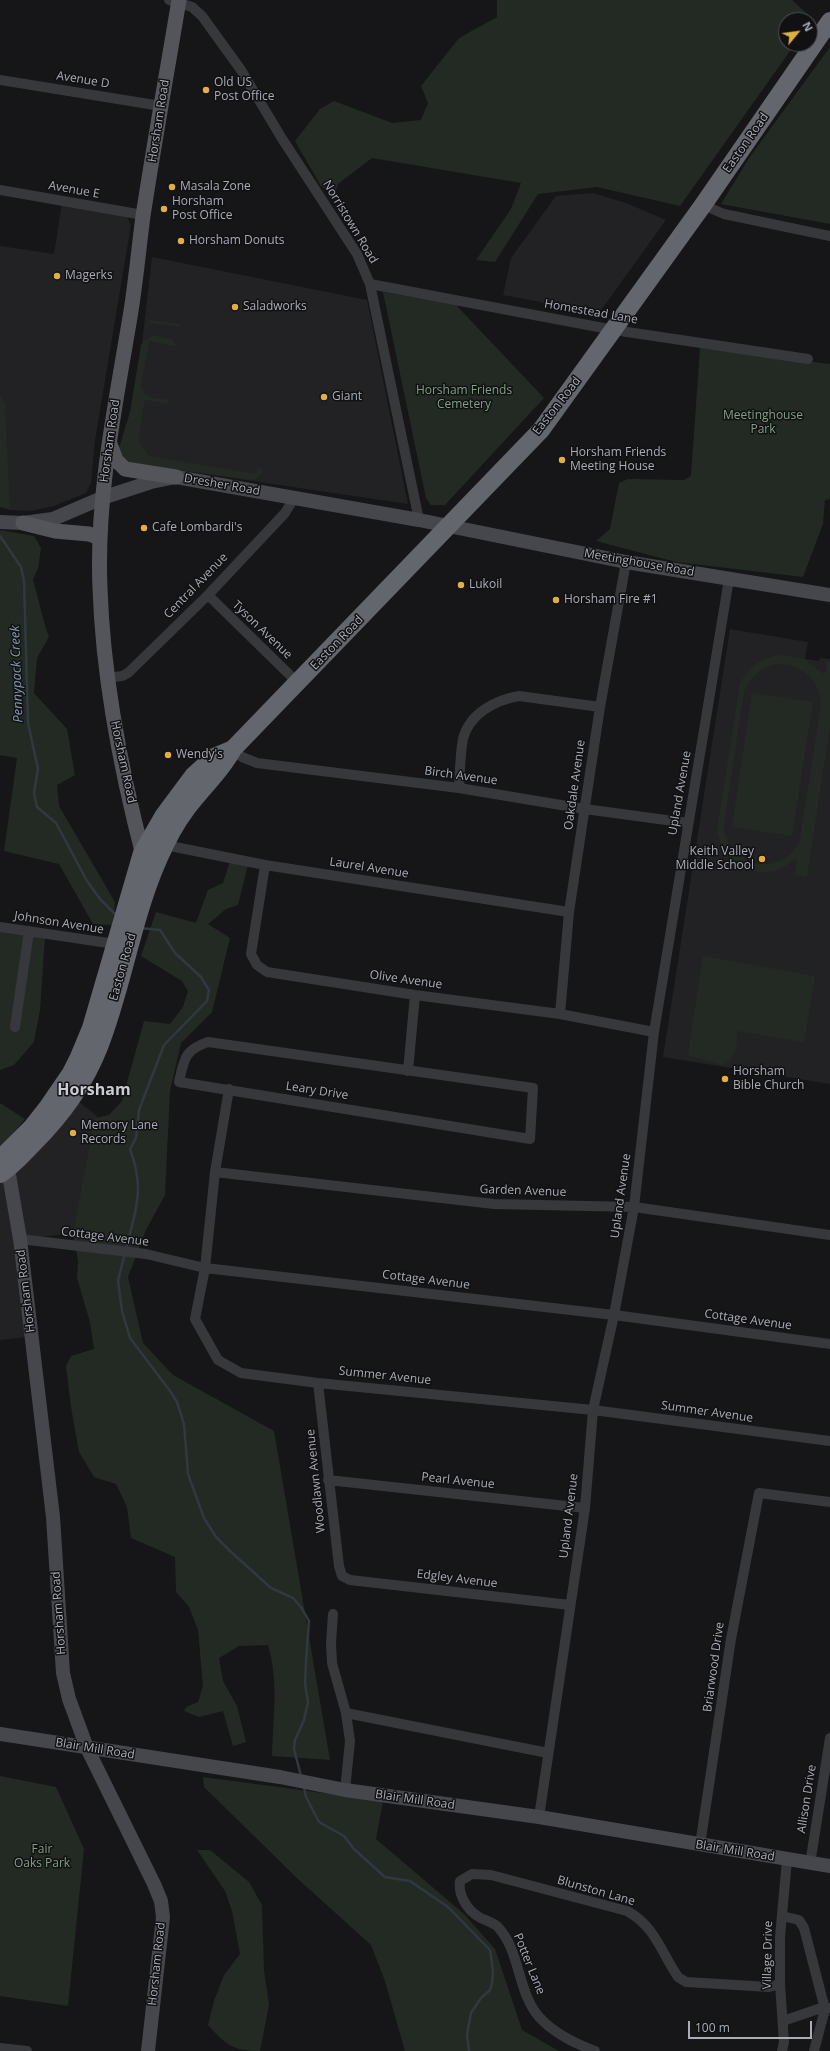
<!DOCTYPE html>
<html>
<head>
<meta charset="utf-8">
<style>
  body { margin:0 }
  #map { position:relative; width:830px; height:2051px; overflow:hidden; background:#161618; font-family:"Open Sans",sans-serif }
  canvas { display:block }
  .north { position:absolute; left:778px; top:12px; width:40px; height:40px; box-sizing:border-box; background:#111113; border:1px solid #4e4f55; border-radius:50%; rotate:61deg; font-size:11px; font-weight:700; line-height:16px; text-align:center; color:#a9adb7 }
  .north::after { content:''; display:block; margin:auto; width:14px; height:18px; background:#e2ae44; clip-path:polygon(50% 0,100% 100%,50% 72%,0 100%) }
  .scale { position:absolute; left:688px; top:2021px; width:124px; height:18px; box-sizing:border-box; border:2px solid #a9adb7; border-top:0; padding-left:5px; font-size:12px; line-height:14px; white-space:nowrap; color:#a9adb7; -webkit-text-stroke:3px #111113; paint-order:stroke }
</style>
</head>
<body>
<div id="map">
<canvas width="830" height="2051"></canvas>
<div class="north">N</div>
<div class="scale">100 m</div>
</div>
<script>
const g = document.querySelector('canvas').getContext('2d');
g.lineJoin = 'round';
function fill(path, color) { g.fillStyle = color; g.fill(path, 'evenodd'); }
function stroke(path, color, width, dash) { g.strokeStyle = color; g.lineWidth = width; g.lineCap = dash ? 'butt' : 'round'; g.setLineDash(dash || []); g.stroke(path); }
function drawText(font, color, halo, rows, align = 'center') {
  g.font = font + ' "Open Sans",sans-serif'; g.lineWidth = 3; g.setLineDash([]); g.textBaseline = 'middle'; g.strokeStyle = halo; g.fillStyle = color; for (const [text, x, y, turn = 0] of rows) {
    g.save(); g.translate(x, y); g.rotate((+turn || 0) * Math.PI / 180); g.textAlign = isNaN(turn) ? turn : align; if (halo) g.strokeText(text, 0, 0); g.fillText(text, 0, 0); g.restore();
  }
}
fill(new Path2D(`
  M593 193 626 203 666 220 599 313 503 295 511 258 556 196Z
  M62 203 127 217 131 225 95 440 91 483 86 493 54 506 30 511 10 510 0 403V246L54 254Z
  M152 257 367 300 408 504 130 463 134 413Z
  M730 629 808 642 805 659 819 661 820 658 830 659V1084L663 1057Z
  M79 1102 97 1116 73 1233 14 1240 27 1337 0 1340V1181Z`), '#222225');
fill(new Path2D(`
  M497 0H792L813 19 810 23V20H786V44H795L680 206 597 187 538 194 495 262 476 260 511 209 521 183 372 158 338 184 334 196 321 186 295 141 320 109 334 101 392 123 421 120 428 103 421 86 459 38 497 17Z
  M830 47V224L721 204 749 158Z
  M383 292 456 305 544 398 445 505H431L426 498Z
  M150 320 179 324 181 327 150 323 148 321Z
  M154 335 172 340 178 347 149 341 141 386C144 399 157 398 168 400L170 404 145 400 138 441 149 456 256 474 257 468 263 469 262 473 254 480 164 468 129 466 118 451 130 412 141 345 144 341Z
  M700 348 830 364V499L825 500 823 524 803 577 676 562 596 541 610 529 619 483 628 479 684 480 691 476Z
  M0 394 5 404 10 510 0 507Z
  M0 530 34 536 41 548 38 568 33 580C39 599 42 618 49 637L37 658 34 693 67 729 75 775 57 785 59 806 115 902 113 925 93 924 59 864 4 851 17 758 0 755Z
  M783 655 804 659 824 674 826 672 827 661 830 662V726L807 877 795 875 797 863 795 859C789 863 784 868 776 870 747 879 721 858 717 829L740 684C748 666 764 656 783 655ZM777 664C801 663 820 680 821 704L800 839C785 880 724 868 724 824L744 692C750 677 761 667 777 664Z
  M752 693 813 702 792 836 732 827Z
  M230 861 248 865 238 905 226 909 208 924 230 938 212 1012 181 1043 170 1091 165 1195 146 1230 128 1277 143 1343 173 1375 274 1431 330 1760 272 1756C273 1717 279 1683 268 1645L239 1646 219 1658 223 1681 237 1706 246 1742 233 1746 223 1711 199 1717 184 1711 186 1707 198 1702 203 1686 198 1630 189 1607 176 1592 175 1557 131 1538 127 1507 116 1484 94 1477 79 1452 71 1407 66 1366 71 1356 94 1349 90 1322 77 1278 78 1261 73 1233 95 1118 109 1115 122 1101 144 1021 170 1024 183 1007 188 991 182 981 141 956 156 912 196 923 208 890 223 883Z
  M0 931 45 937 40 1010 34 1042 14 1065 0 1070Z
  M703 956 815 976 804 1042 736 1031C739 1044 736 1056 724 1065L690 1056 688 1053Z
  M0 1103 25 1119 0 1149Z
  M0 1776 56 1787 84 1849 68 2006 0 1996Z
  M203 1777 383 1801 376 1839 464 1914 495 1949 522 2030 559 2051H405L385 1981 371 1945 299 1880 204 1787Z
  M197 1850H210L249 1882 262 1905 264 1970 269 2005 260 2051C233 2051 226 2045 208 2025L214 2001 224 1975 240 1954 232 1911 225 1891Z`), '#232a23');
stroke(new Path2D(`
  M0 536 21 567 24 581 28 723 38 769 34 793 37 807 56 823 87 881 100 899 117 916
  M126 1249C136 1209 145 1189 130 1149L136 1138 139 1110 164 1045 207 1001 209 990 201 977 175 953 160 930 140 928
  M125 1253 118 1280 122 1311 130 1338 170 1391 177 1402 184 1424 188 1474 204 1518 216 1537 230 1551 271 1588 293 1598 301 1607 309 1621 306 1661 305 1684 308 1702 304 1720 295 1740 294 1749 301 1776
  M304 1787 306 1797 319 1822 344 1836 354 1849 385 1877 410 1881 448 1907 490 1950 493 1971 492 1984 490 1990 481 1998 471 2013 467 2035 469 2051`), '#303940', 2.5);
stroke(new Path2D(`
  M169 0 192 7 202 16 241 70 281 137 357 254 370 284 419 520
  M0 80 161 106
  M0 190 143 215
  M703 205 724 214 830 236
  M370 284 614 330 808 359
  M208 595 298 683
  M107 678 122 676 128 673 208 595 285 513 294 498
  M233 749 242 757 257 763 459 788 585 809 688 823
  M459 788C460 772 460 754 463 739 469 714 495 700 519 696L600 707
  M165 845 265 865 569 912
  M265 865 251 954 257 965 267 972 415 995 560 1014 654 1032
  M0 927 115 944
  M560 1014 569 912 600 707 626 562
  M15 1027 29 931
  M208 1042 533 1088 530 1139 179 1082C184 1060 184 1050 208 1042Z
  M408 1071 415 995
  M229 1089 215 1172 205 1268 195 1319 218 1360 241 1373 318 1383 593 1410 830 1441
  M215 1172 494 1204 634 1207 830 1235
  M20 1239 146 1254 205 1268 614 1315 830 1344
  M318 1383 339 1566 342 1576 350 1580 570 1605
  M328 1480 585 1508
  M333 1614 331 1643 332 1663 346 1713 350 1741 345 1790
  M346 1713 548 1753
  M539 1817 585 1508 593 1410 614 1315 634 1207 654 1032 729 579
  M700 1845 731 1639 759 1493 830 1502
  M810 1864 830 1738
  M782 1916 799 1920 804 1928 825 2009 814 2051
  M783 2021 818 2009 830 2008
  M0 2048 27 2051
  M595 2051C576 2044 554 2033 540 2018 517 1993 521 1952 498 1927 493 1922 484 1920 479 1917 467 1910 458 1895 460 1881L472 1874 491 1875 627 1911C655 1926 661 1952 678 1977L686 1982 769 1987 780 1984
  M782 2051 784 2042 780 1984V1937L787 1860`), '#37383c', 10);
stroke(new Path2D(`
  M0 522 23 523 53 519 102 498 151 482 176 477 419 520 626 562 830 595
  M4 1162 8 1169 20 1239 53 1517 63 1673 69 1699 87 1748 154 1884 161 1901 163 1917 148 2051
  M0 1734 280 1777 345 1790 539 1817 830 1866`), '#46474c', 14);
stroke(new Path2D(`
  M110 444 116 460 125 469 176 477
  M23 523 55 531 89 534 100 538
  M144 859C121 771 103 680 100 588 96 494 116 403 131 311 136 279 139 247 143 216 154 144 167 72 179 0`), '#54555b', 15);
stroke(new Path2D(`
  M0 1159 32 1127 47 1108 71 1073 79 1057 91 1028 142 853 164 815 193 776 214 757 233 749
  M0 1174C13 1166 23 1154 33 1144 61 1116 85 1083 99 1047 125 981 133 909 165 845 173 828 184 811 196 797 209 781 223 768 233 749L541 430 703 205 830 21`), '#64666d', 18);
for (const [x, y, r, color] of [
  [206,90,4,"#e2ae44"],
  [172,187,4,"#e2ae44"],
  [164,209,4,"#e2ae44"],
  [181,241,4,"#e2ae44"],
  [57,276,4,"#e2ae44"],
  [235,307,4,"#e2ae44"],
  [324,397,4,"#e2ae44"],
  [562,460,4,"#e2ae44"],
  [144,528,4,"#e2ae44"],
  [461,585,4,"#e2ae44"],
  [556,600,4,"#e2ae44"],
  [168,755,4,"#e2ae44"],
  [762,859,4,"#e2ae44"],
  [725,1079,4,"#e2ae44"],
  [73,1133,4,"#e2ae44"]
]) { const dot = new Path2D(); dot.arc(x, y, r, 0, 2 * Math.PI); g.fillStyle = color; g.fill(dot); stroke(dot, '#111113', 1.5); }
drawText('12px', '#a9adb7', '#111113', [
  ["Avenue D",83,80,9],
  ["Horsham Road",159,121,-81],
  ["Easton Road",746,143,-55],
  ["Avenue E",74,190,10],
  ["Norristown Road",350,222,59],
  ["Homestead Lane",591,312,10],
  ["Easton Road",557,406,-52],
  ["Horsham Road",110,441,-82],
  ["Dresher Road",222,485,10],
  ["Meetinghouse Road",639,563,10],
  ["Central Avenue",196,586,-46],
  ["Tyson Avenue",262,630,44],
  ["Easton Road",337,643,-46],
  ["Horsham Road",123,762,78],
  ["Birch Avenue",461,776,8],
  ["Oakdale Avenue",575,785,-82],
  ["Upland Avenue",680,793,-80],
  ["Laurel Avenue",369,868,9],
  ["Johnson Avenue",59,923,9],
  ["Easton Road",123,967,-74],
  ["Olive Avenue",406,980,8],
  ["Leary Drive",317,1091,9],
  ["Garden Avenue",523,1191,2],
  ["Upland Avenue",621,1196,-82],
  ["Cottage Avenue",105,1237,7],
  ["Cottage Avenue",426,1280,7],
  ["Horsham Road",26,1291,-97],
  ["Cottage Avenue",748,1320,8],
  ["Summer Avenue",385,1376,6],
  ["Summer Avenue",707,1412,8],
  ["Woodlawn Avenue",316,1481,-96],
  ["Pearl Avenue",458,1481,6],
  ["Upland Avenue",569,1516,-83],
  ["Edgley Avenue",457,1579,7],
  ["Horsham Road",59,1613,-94],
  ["Briarwood Drive",714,1667,-82],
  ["Blair Mill Road",95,1749,9],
  ["Allison Drive",807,1799,-81],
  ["Blair Mill Road",415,1800,8],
  ["Blair Mill Road",735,1851,9],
  ["Blunston Lane",596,1891,16],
  ["Village Drive",768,1955,-89],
  ["Horsham Road",157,1964,-84],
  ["Potter Lane",529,1964,68]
]);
drawText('12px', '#a9adb7', '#111113', [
  ["Old US",214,83],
  ["Post Office",214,97],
  ["Masala Zone",180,187],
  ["Horsham",172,202],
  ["Post Office",172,216],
  ["Horsham Donuts",189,241],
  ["Magerks",65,276],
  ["Saladworks",243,307],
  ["Giant",332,397],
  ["Horsham Friends",570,453],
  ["Meeting House",570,467],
  ["Cafe Lombardi's",152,528],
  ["Lukoil",469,585],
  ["Horsham Fire #1",564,600],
  ["Wendy's",176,755],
  ["Keith Valley",754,852,"right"],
  ["Middle School",754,866,"right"],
  ["Horsham",733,1072],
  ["Bible Church",733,1086],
  ["Memory Lane",81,1126],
  ["Records",81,1140]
], 'left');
drawText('12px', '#82a084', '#111113', [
  ["Horsham Friends",464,391],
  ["Cemetery",464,405],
  ["Meetinghouse",763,416],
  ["Park",763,430],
  ["Fair",42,1850],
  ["Oaks Park",42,1864]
]);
drawText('italic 13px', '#839aaf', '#111113', [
  ["Pennypack Creek",17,674,-92]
]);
drawText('bold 16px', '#caccd3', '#111113', [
  ["Horsham",94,1090]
]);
</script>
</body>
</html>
